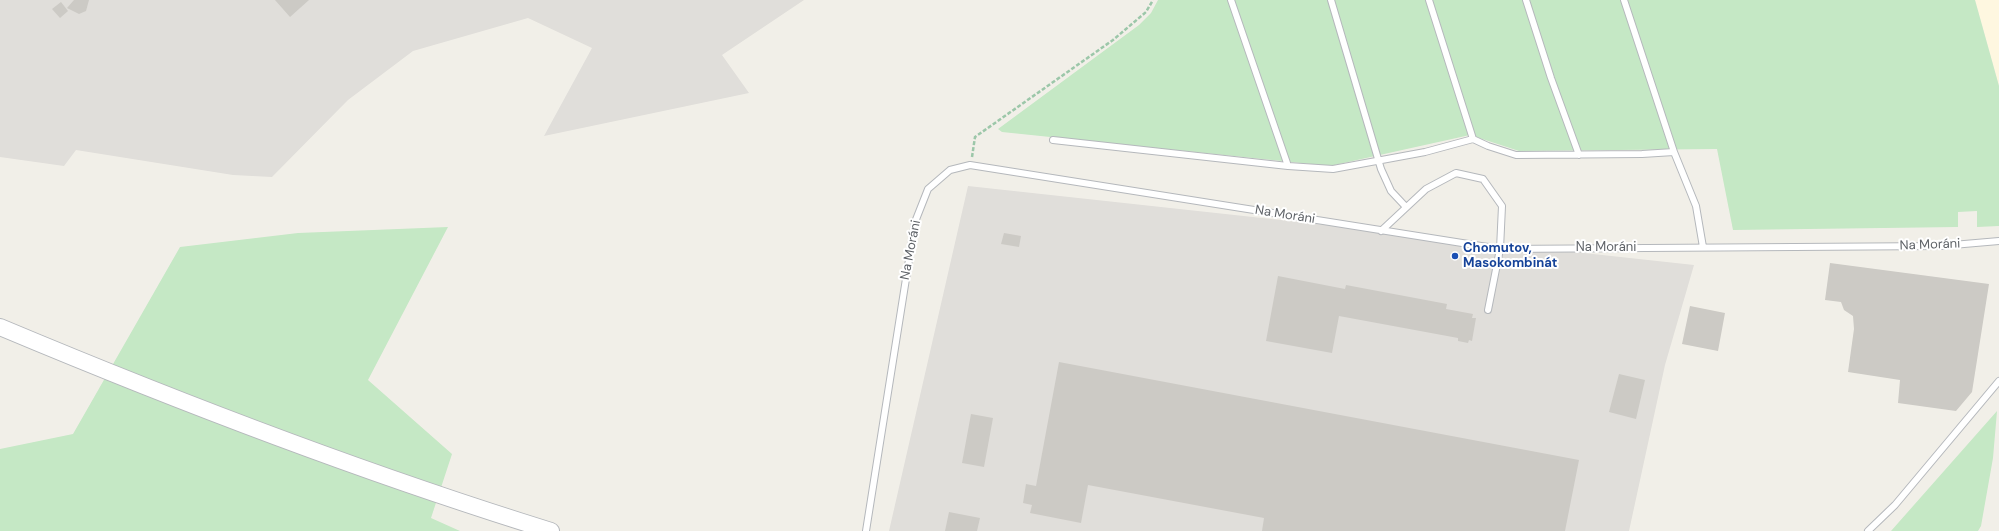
<!DOCTYPE html>
<html>
<head>
<meta charset="utf-8">
<style>
  body { margin:0 }
  canvas { display:block; background:#f1efe8 }
</style>
</head>
<body>
<canvas width="1999" height="531"></canvas>
<script>
const g = document.querySelector('canvas').getContext('2d');
g.lineJoin = 'round';
function fill(path, color) { g.fillStyle = color; g.fill(path, 'evenodd'); }
function stroke(path, color, width, dash) { g.strokeStyle = color; g.lineWidth = width; g.lineCap = dash ? 'butt' : 'round'; g.setLineDash(dash || []); g.stroke(path); }
function drawText(font, color, halo, rows, align = 'center') {
  g.font = font + ' "DM Sans",sans-serif'; g.lineWidth = 4; g.setLineDash([]); g.textBaseline = 'middle'; g.strokeStyle = halo; g.fillStyle = color; for (const [text, x, y, turn = 0] of rows) {
    g.save(); g.translate(x, y); g.rotate((+turn || 0) * Math.PI / 180); g.textAlign = isNaN(turn) ? turn : align; if (halo) g.strokeText(text, 0, 0); g.fillText(text, 0, 0); g.restore();
  }
}
fill(new Path2D(`
  M1975 0H1999V86Z`), '#fef7e0');
fill(new Path2D(`
  M0 0H804L722 55 749 93 544 136 592 48 528 18 413 51 348 100 272 177 233 175 76 150 64 166 0 157Z
  M968 186 1694 265 1665 365 1629 531H889Z`), '#e0deda');
fill(new Path2D(`
  M1158 0H1975L1999 86V226L1977 227V211L1958 212V227L1733 230 1717 149 1519 151 1470 135 1330 166 1002 132 998 129 1139 25 1151 13Z
  M448 227 368 380 452 454 431 518 460 531H0V449L73 434 180 247 298 233Z
  M1997 411 1993 458 1981 526 1978 531H1891Z`), '#c5e8c5');
fill(new Path2D(`
  M74 0H89L86 11 79 14 67 8Z
  M275 0H309L290 17Z
  M61 2 68 11 60 18 52 9Z
  M1004 233 1021 236 1019 247 1001 244Z
  M1830 263 1989 284 1972 392 1956 411 1898 403 1900 380 1848 372 1854 329 1853 316 1844 310 1841 302 1825 300Z
  M1278 276 1345 289 1346 285 1447 304 1446 309 1473 314 1472 318H1476L1472 341 1469 340 1468 343 1458 341V338L1339 316 1332 353 1266 341Z
  M1690 306 1725 313 1718 351 1682 344Z
  M1059 362 1579 460 1565 531H1262L1264 518 1088 485 1081 523 1030 513 1032 505 1023 503 1026 484 1036 486Z
  M1619 374 1645 380 1636 419 1609 412Z
  M971 414 993 418 984 467 962 463Z
  M949 512 980 518 977 531H945Z`), '#cccac5');
const service = new Path2D(`
  M1231 0 1288 166
  M1331 0 1381 169 1391 191 1406 207
  M1429 0 1473 139
  M1526 0 1551 78 1579 155
  M1053 140 1288 166 1333 169 1425 152 1473 139 1488 146 1516 155 1642 154 1674 152 1624 0
  M1674 152 1696 206 1703 247
  M1381 231 1426 189 1456 173 1483 179 1502 206 1500 249 1488 310
  M866 531 915 222 928 189 950 170 970 165 1500 249 1941 246 1999 241
  M1868 531 1895 505 1999 381`);
const tertiary = new Path2D(`
  M0 327C181 403 364 473 551 531`);
stroke(service, '#b5b8bc', 8);
stroke(tertiary, '#b5b8bc', 18);
stroke(new Path2D(`
  M972 157 975 137 1113 40 1146 12 1153 0`), '#9cc7a9', 2.5, [4, 2]);
stroke(service, '#fff', 6);
stroke(tertiary, '#fff', 16);
for (const [x, y, r, color] of [
  [1455,256,4,"#1a4fb4"]
]) { const dot = new Path2D(); dot.arc(x, y, r, 0, 2 * Math.PI); g.fillStyle = color; g.fill(dot); stroke(dot, '#fff', 1.5); }
drawText('13px', '#5f6368', '#fff', [
  ["Na Moráni",1285,215,9],
  ["Na Moráni",1930,245,-2],
  ["Na Moráni",1606,248],
  ["Na Moráni",911,250,-79]
]);
drawText('bold 13px', '#164399', '#fff', [
  ["Chomutov,",1463,249],
  ["Masokombinát",1463,264]
], 'left');
</script>
</body>
</html>
